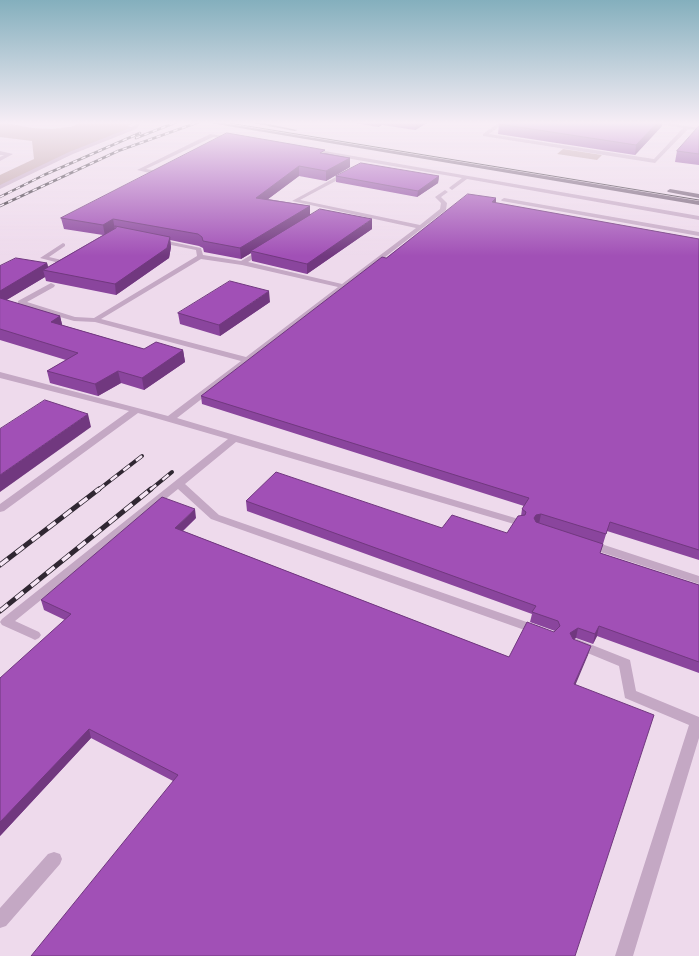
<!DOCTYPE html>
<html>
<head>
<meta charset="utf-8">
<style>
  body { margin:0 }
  canvas { display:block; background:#eedaec }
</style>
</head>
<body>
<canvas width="699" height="956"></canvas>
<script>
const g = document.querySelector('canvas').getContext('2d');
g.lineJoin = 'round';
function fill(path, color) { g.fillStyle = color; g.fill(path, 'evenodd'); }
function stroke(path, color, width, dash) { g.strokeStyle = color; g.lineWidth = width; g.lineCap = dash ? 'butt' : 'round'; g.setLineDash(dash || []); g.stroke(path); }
fill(new Path2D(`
  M0 122 32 128 52 129 70 127 82 122H134L128 126 134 128 71 153 0 187V175L34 159 32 141 0 137Z
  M563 149 602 155 597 160 557 154Z`), '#ba9ca0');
fill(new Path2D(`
  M137 122H142L136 129 73 154 0 189V185L69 152 132 127Z
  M332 122H336V123L334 124Z
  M500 122H506L489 134 654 159 683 128 647 122H662L699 128V130L688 129 655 163 483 136V134Z
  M210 134 236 138 234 139 213 137 146 169 157 171 163 169 166 171 158 175 137 170Z
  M313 149 699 216V220L467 179 452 190 449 188 450 187 462 178 311 152Z
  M0 151 13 154 0 161V157L4 155H0Z
  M347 171 349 172V174L300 200 420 225 440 209 441 203 435 197 445 190 448 192 441 197 447 203 446 210 177 418 522 520 523 522 522 524H514L236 442 185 484 219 515 541 627 543 630 541 633 537 635 533 633 211 519 178 489 15 621 39 632 41 635 39 638 35 640 31 638 2 625 0 622 2 619 228 439 138 413 4 511 0 512V504L129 411 0 378V372L168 416 241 361 95 322 74 321 18 305V301L51 283 55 285 54 287 27 302 75 317 94 318 197 256 196 250 156 242 155 241 158 239 201 248 203 255 241 261 263 248 266 250 265 251 248 262 342 284 416 228 292 201ZM201 259 242 265 338 287 246 357 101 319Z
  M504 198 699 232V236L502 201 501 200Z
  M63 243 65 244V246L49 257 66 261 73 260V262L67 265 40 258Z
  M589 540 699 576V584L585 547 584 544 585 541Z
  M577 639 630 660 636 691 699 717V738L633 956H615L689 725 625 698 619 666 573 647 571 644 573 641Z
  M54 852 60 854 62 859 60 864 6 926 0 928V908L48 854Z`), '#c4a8c4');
fill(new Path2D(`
  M204 122H217L699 201V205Z
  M247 122H259L297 130 295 131Z
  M670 189 699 194V198L668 192 667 191Z`), '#6f5a72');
stroke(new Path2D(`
  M223 122 699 200`), '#302732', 1);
const railFar2 = new Path2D(`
  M136 138 177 122
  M0 197 44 175 140 133
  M0 206 118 151 199 122`);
const railFar1 = new Path2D(`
  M98 490 142 456
  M150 490 172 472`);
const rail = new Path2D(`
  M0 565 99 489
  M0 611 151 489`);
stroke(railFar2, '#302732', 2.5);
stroke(railFar1, '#302732', 4);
stroke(rail, '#302732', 5);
stroke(railFar2, '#f6e6f5', 1.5, [4.5]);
stroke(railFar1, '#f6e6f5', 2.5, [8]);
stroke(rail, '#f6e6f5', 3.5, [10]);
fill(new Path2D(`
  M347 122H429L415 130 382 125 378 127Z
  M499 124 662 126 635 155 498 134Z
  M699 126V165L675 162 677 151Z
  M325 153 350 158V167L326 181 299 176 268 199 310 206V215L372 229 307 274 252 261 251 253 241 259 204 252 203 248 199 246 170 240 171 247 169 258 116 295 46 281 45 277 6 300 60 316 62 325 144 349 183 350 185 362 144 390 121 383 98 396 50 383 47 371 66 360 0 340V266L47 263 48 267 103 235 64 229 61 218Z
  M336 176H439L438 183 417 197 336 182Z
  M496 203 699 239V560L607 531 603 544 600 553 699 585V673L597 636 593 644 576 638 574 639 588 655 173 781 91 738 0 836 65 620 44 610 41 600 196 518 183 531 509 657 555 631 530 622 532 614 247 511 246 501 442 528 507 533 521 516 522 509 524 506 202 404 201 396 386 258Z
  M270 302 220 336 180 324 178 313Z`), '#8a459d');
fill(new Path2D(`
  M378 122H382V125L378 127Z
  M416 122H429L415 130 416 123Z
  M658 122H662V126L635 155 636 145Z
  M350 158V167L326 181V171Z
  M299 166V176L256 208V198Z
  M439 176 438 183 417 197 418 191Z
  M496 198V205L492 202Z
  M310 206V216L251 251V253L241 259 240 248Z
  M113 219 115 230 105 236 103 225Z
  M372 219V229L307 274V264Z
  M170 237 171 247 169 258 116 295 115 284Z
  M47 263 49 271 43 270 45 277 0 304V291Z
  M269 291 270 302 220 336 219 325Z
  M60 316 63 328 51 322Z
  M183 350 185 362 144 390 142 378Z
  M118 371 121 383 98 396 95 384Z
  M88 414 91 427 0 492V475Z
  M195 509 196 518 176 537 175 528Z
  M541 514 539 524 535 525 534 518 536 515Z
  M599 626 597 636 593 644 595 634Z
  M578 628 576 638 568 643 570 633Z
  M591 646 588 655 572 693 574 684Z
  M89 729 91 738 0 836V822Z`), '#71387f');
const building = new Path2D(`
  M502 122H658L636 145 499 124Z
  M699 126V154L677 151Z
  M227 133 325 150 320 153 350 158 326 171 299 166 256 198 310 206 240 248 203 241 202 237 198 234 113 219 103 225 61 218Z
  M361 163 439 176 418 191 336 176Z
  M468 194 496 198 492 202 699 239V550L610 522 606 534 541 514 536 515 534 518 536 522 603 544 600 553 699 585V662L599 626 595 634 578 628 570 633 573 639 591 646 574 684 654 715 575 956H31L178 775 89 729 0 822V678L71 614 41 600 162 497 195 509 175 528 509 657 527 622 554 632 560 626 558 621 532 612 536 606 246 501 276 472 442 528 452 515 507 533 518 516 525 515 526 512 522 509 529 498 201 396 382 257 386 258Z
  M320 209 372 219 307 264 251 251Z
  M115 226 170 237 167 248 115 284 43 270 116 228Z
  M16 258 47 263 0 291V266Z
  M230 281 269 291 219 325 178 313Z
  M0 298 60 316 51 322 144 349 156 342 183 350 142 378 118 371 95 384 47 371 78 353 0 329Z
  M45 400 88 414 0 475V429Z`);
fill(building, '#a150b6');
stroke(building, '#71387f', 1);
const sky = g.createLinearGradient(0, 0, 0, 256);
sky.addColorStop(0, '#84afbd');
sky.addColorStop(0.48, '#f7eef6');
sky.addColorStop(1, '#f7eef600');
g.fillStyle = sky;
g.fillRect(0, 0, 699, 256);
</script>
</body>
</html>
